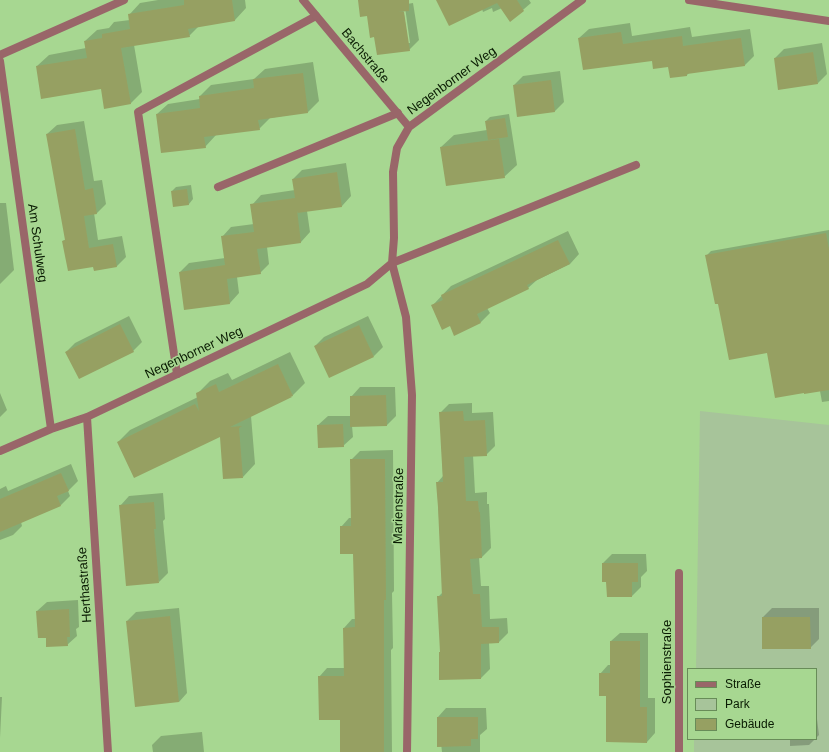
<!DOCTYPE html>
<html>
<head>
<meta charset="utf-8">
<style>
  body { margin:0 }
  #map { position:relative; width:829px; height:752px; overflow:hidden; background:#a7d791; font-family:Arial,sans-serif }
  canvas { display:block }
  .legend { position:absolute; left:687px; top:668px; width:130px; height:72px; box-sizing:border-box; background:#a7d791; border:1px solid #688c58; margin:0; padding:5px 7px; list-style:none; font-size:12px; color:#091b02 }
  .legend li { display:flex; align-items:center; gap:8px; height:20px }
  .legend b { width:20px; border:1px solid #688c58 }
</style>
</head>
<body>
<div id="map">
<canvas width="829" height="752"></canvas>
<ul class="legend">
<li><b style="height:5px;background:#996669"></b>Straße</li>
<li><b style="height:11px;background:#a7c49a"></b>Park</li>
<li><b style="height:11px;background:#96a062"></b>Gebäude</li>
</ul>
</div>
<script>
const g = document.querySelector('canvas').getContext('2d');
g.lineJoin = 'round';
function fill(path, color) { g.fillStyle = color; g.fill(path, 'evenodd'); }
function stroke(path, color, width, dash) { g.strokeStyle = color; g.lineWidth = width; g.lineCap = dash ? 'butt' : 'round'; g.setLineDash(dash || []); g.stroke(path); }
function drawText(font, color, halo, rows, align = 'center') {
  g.font = font + ' Arial,sans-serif'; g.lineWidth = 3; g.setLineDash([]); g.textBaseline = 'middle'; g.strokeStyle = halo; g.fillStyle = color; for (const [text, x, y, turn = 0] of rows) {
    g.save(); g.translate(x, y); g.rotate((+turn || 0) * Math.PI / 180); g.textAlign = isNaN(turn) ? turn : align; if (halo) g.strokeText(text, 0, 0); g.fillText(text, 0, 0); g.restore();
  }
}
fill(new Path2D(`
  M700 411 829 425V752H694V739H816V669H696Z`), '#a7c49a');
fill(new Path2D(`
  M158 0H245L246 8 235 20 199 26 189 36 134 45 142 92 130 104 101 88 37 66 49 55 86 48 85 41 97 30 109 28 114 22 130 20 129 15 140 3Z
  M359 0H406L407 4 413 3 419 40 409 50 375 36 368 15ZM403 7H405L410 43H408Z
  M438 0H529L531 3 510 21 502 8 493 12 492 8 483 12 482 9Z
  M630 23 632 36 690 27 692 37 750 29 754 56 745 65 689 73 687 75 669 66 653 60 579 38 589 29Z
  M822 43 827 74 818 83 775 58 784 49Z
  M313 62 319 101 308 112 270 118 259 129 216 135 205 147 157 114 168 104 200 99V96L211 85 254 79 265 69Z
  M560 71 564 102 555 111 518 116 514 85 523 76Z
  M509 114 517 165 504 177 441 147 454 135 487 130 486 121 490 117Z
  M84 121 94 181 102 180 106 204 97 213H94L98 240 122 236 126 257 117 266H94L63 241 66 239 47 134 57 125Z
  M346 163 351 196 342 206 307 211 310 232 301 242 267 247 269 264 260 273 237 277 239 293 230 303 185 309 180 272 189 263 225 258 222 237 231 227 254 224 252 205 261 195 295 190 293 179 302 170Z
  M191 185 193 199 189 204 174 206 172 191 176 187Z
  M0 203H6L14 270 0 284Z
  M829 230V401L822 402 820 391 768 352 718 303 706 256 711 251Z
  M568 231 579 254 570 264 537 280 528 288 487 308 490 313 481 322 450 325 432 306 451 286Z
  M129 316 142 342 133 351 66 352 75 343Z
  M368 316 383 347 374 356 315 346 324 337Z
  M290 352 305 383 292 396 251 416 255 464 243 477 221 435 118 442 130 430 198 397 197 394 210 381 228 373 232 380Z
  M360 387H395L396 416 387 425 352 426 353 437 343 446 318 425 328 416H351V397Z
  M0 393 7 410 0 417Z
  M472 403V413L493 412 495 446 486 455H473L475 493 487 492V504H489L491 548 482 557H479L481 586H489L490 619 507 618 508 633 499 642H489L490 669 481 678 441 651 438 597 443 592 437 483 443 476 440 413 449 404Z
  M393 450 394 591 392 593 393 648 391 650 392 752H341V718L319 677 327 668H345L344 628 352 619H356L354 553 341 527 349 518H352L351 460 360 451Z
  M71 464 78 481 68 491 70 496 61 505 21 522 22 526 13 535 0 540V489L6 486 8 491Z
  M163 493 165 519 163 521 168 573 159 582 120 506 129 496Z
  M612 554H646L647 571 641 577V587L632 596 608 581 603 563Z
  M78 600 79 627 76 629 77 636 67 645 37 611 47 602Z
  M179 608 187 693 179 702 127 621 136 612Z
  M772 608H819V639L810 648H763V617Z
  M620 633H648V698H655V733L647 742 607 695 600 674 608 665H611V641Z
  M0 697H2L0 738Z
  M446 708H486L487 729 480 735V752H442L438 717Z
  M816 711 819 735 816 738Z
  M202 732 204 752H153L152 745 161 736Z
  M790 739H815L809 745 790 746Z`), '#0003');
fill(new Path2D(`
  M184 0H232L235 21 188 29 190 37 121 48 131 104 104 109 101 89 41 99 36 66 87 58 84 41 102 38V34L130 29 128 14 184 5Z
  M358 0H409V11L398 12H404L410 51 377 55 374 37 370 38 367 16 360 17Z
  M436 0H517L524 11 510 22 497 3 449 26Z
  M621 32 623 44 682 36 683 46 741 38 745 66 687 74V76L670 78 668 67 653 69 652 61 583 70 578 38Z
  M813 52 818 84 778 90 774 58Z
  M303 73 308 113 258 120 260 130 204 137 206 148 161 153 156 114 200 108 199 96 254 88 253 79Z
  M551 80 555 112 517 117 513 85Z
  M505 118 508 137 488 140 485 121Z
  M75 129 85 190 93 188 97 214 84 216 89 248 113 244 117 267 94 271 93 267 68 271 62 241 65 240 46 134Z
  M499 139 505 178 446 186 440 147Z
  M337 172 342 207 297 213V210L301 243 257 249 261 274 227 279 230 304 184 310 179 272 225 265 221 236 254 232 250 204 295 198 292 179Z
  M187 189 189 205 173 207 171 191Z
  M826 233 829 249V390L804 394V393L775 398 767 353 729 360 718 304H715L705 255Z
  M558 240 570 264 527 285 529 289 477 314 481 323 454 336 450 326 442 330 431 305 443 300 441 295Z
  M120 324 134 352 79 379 65 352Z
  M359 325 374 357 329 378 314 346Z
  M278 364 293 396 290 397H292L230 427 242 426 239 428 243 478 223 479 220 437 134 478 117 442 195 404 199 411 196 393 216 384 219 392Z
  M386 395 387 426 350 427V396Z
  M463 411 464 421 485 420 487 456 464 457 466 501H478L479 512H480L482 558 470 559 473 594H480L482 627H499V643L481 644V679L439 680V652H440L437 596H442L438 507 436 482H443L439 412Z
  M343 424 344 447 318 448 317 425Z
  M350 459H385L386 600H384V752H340V720H319L318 676H344L343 628 355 627 353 554H340V526H351Z
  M61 473 69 491 57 496 61 506 0 532V499Z
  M154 502 156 529H154L159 583 126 586 119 505Z
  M602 563H638V582H632V597H607L606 582H602Z
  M69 609 70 637H67L68 646 46 647V638H38L36 611Z
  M170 616 179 702 135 707 126 621Z
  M762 617H810L811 649H762Z
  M610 641H640V707H647V743L606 742V696H599V673H610Z
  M437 717H478V739H471V746L437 747Z`), '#96a062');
stroke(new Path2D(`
  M0 55 124 0
  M218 187 398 113
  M177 374 138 112 316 16`), '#996669', 8);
stroke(new Path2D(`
  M303 0 409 127
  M689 0 829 21
  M0 61 51 429
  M87 417 108 752
  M0 451 51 429 87 417 367 284 392 263 394 238 393 172 397 148 409 127 582 0
  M407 752 412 395 406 317 392 263 636 165
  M679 752V573`), '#996669', 8);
drawText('13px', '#091b02', '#a7d791', [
  ["Bachstraße",365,56,50],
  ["Negenborner Weg",452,81,-36],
  ["Am Schulweg",37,243,82],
  ["Negenborner Weg",194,353,-25],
  ["Marienstraße",399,506,-89],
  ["Herthastraße",85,585,-94],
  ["Sophienstraße",667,662,-90]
]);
</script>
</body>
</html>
